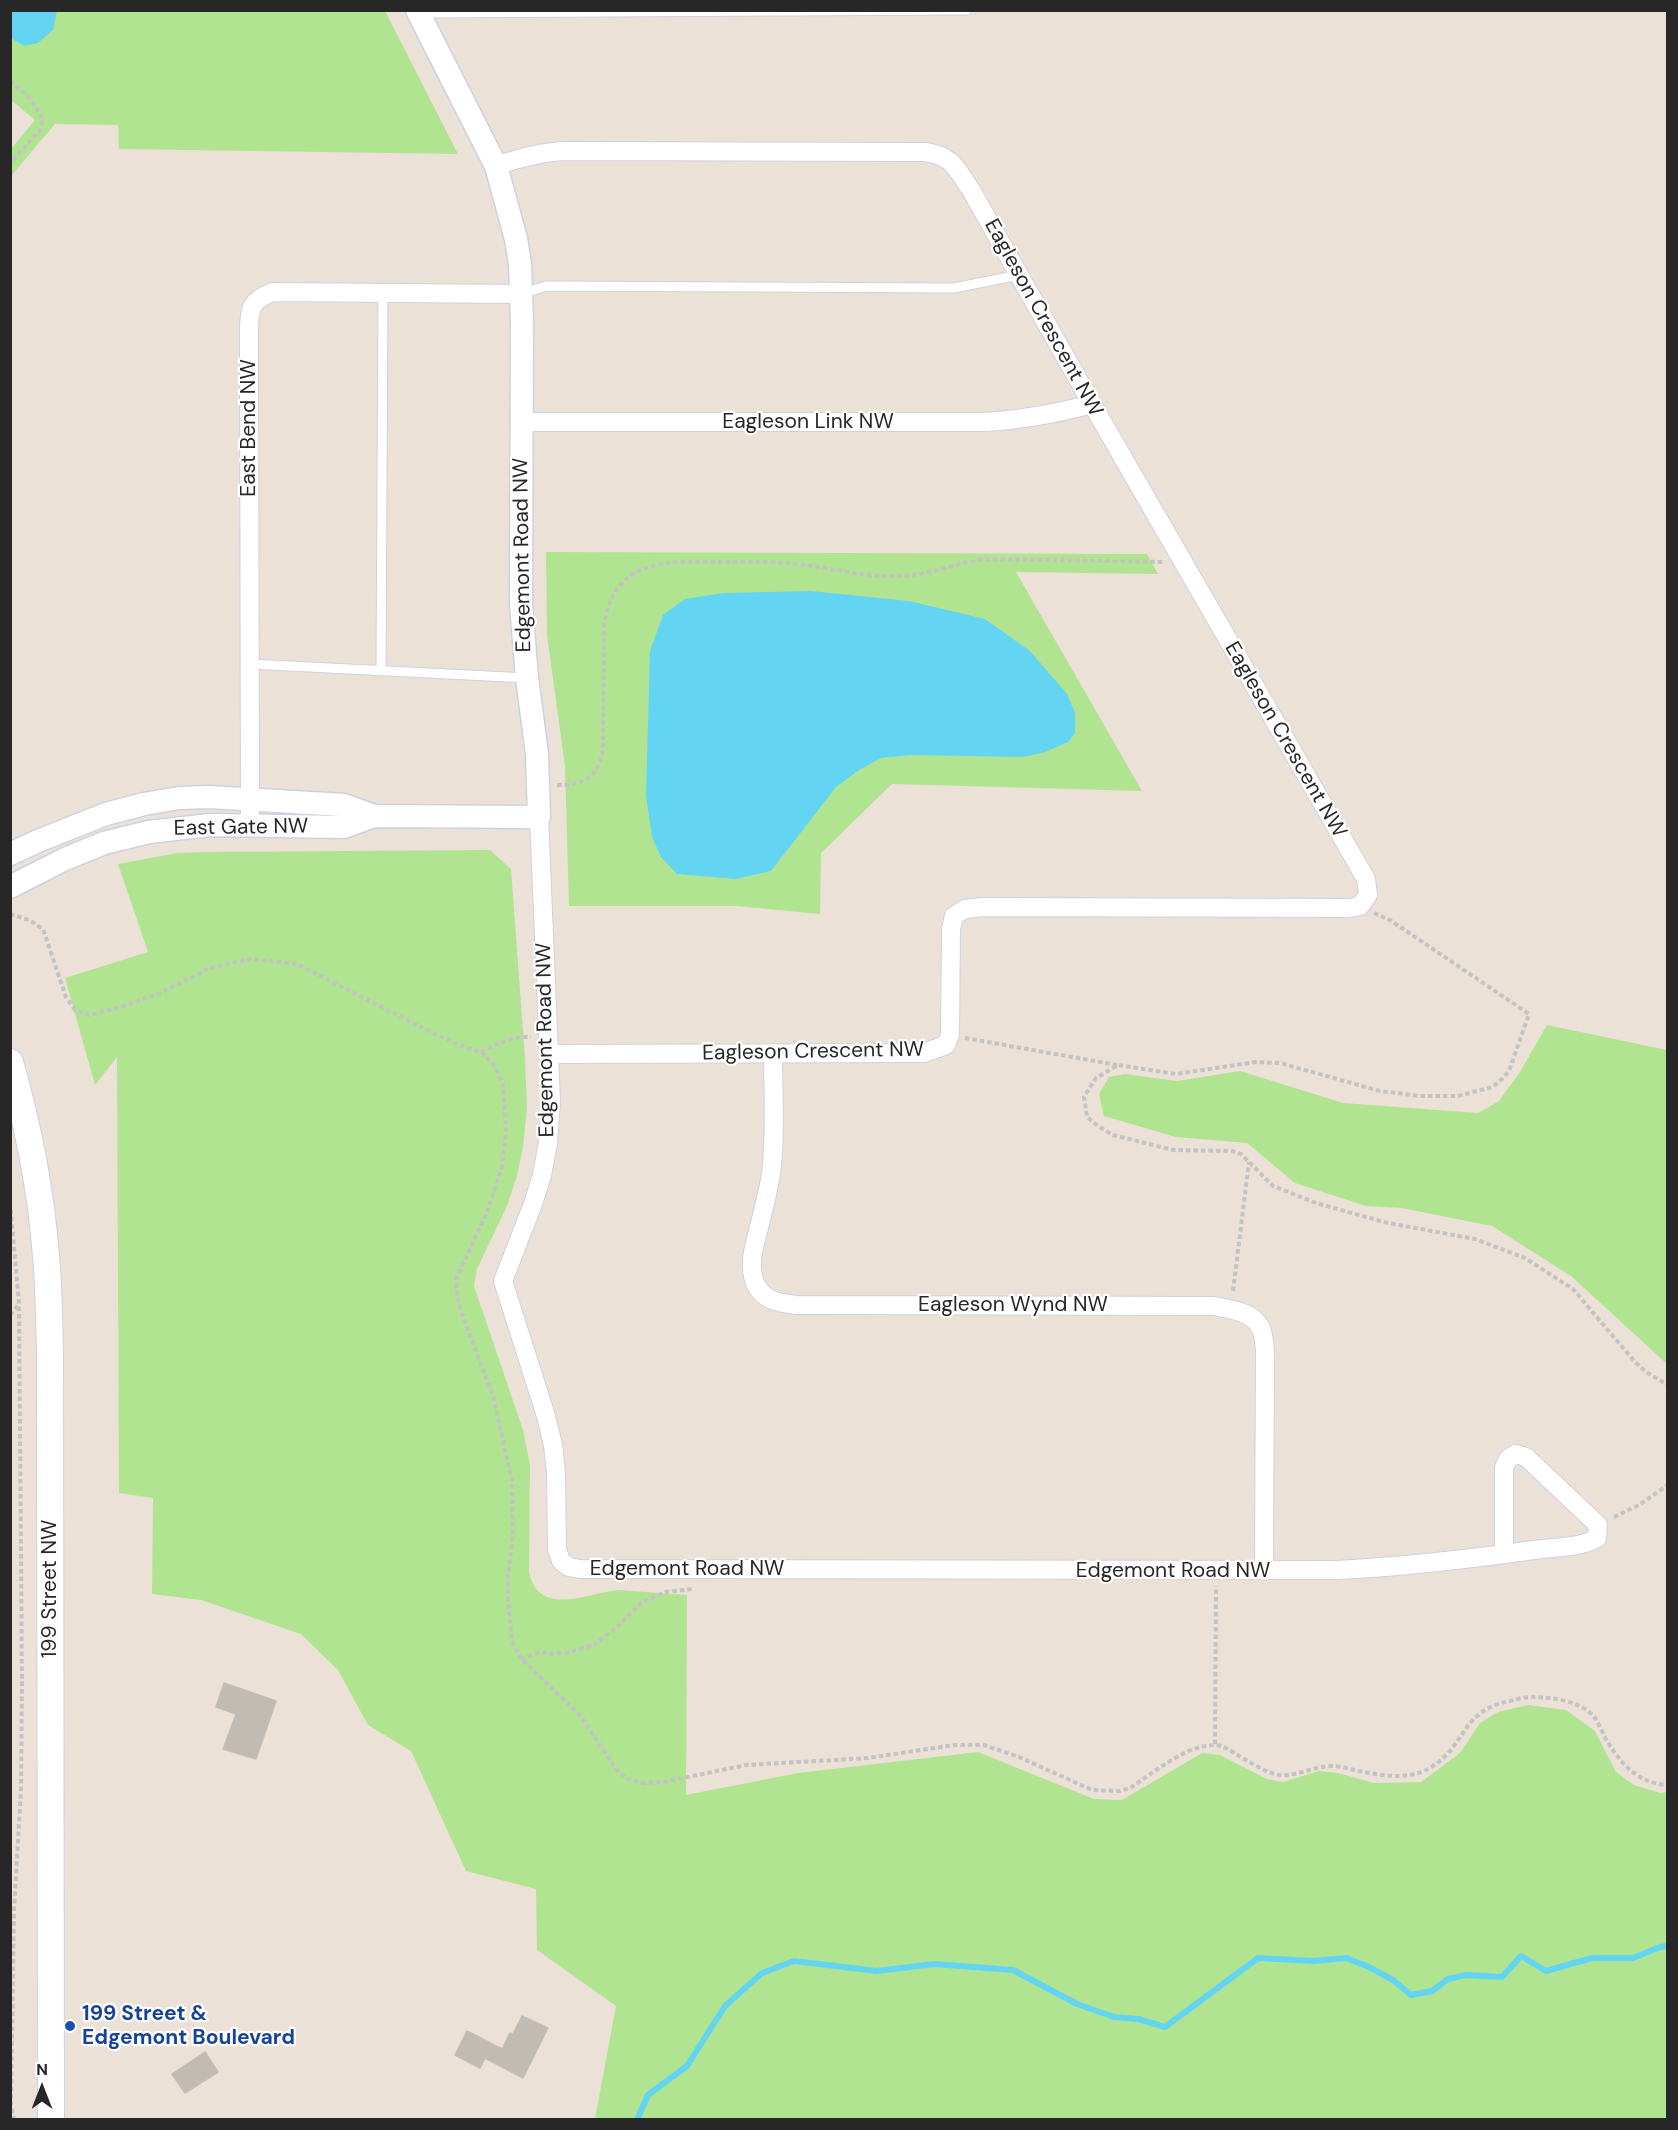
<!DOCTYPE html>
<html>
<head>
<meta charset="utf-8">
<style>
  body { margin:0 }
  #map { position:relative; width:1678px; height:2130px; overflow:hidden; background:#ebe1d7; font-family:"DM Sans",sans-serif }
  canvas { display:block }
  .frame { position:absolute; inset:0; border:12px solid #272727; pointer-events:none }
  .north { position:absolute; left:12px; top:2058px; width:60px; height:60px; -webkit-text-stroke:4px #fff; paint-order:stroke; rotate:0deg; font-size:16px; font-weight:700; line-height:24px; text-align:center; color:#272727 }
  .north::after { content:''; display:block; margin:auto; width:21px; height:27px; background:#272727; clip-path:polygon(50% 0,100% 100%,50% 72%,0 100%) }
</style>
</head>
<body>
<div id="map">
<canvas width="1678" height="2130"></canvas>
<div class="frame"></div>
<div class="north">N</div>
</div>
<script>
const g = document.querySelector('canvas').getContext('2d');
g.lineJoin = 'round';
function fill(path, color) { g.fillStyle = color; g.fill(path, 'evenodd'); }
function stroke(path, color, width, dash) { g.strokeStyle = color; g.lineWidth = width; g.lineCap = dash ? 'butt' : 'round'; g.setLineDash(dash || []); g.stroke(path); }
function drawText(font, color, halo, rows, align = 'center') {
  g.font = font + ' "DM Sans",sans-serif'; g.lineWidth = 4.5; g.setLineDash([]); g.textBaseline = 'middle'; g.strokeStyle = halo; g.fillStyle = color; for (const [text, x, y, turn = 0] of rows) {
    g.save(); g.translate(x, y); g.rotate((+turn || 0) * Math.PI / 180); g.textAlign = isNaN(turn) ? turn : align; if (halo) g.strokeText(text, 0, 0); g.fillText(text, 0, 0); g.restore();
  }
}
fill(new Path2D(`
  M11 11H385L458 154 119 149 118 125 55 124 11 176V149L35 120 11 100Z
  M546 552 1147 554 1158 574 1016 572 1142 791 892 784 821 853 820 914 737 906H569L565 766 547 635Z
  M490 850 511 869 525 1058 527 1108 523 1147 517 1176 507 1206 477 1269 474 1286 523 1430 530 1465 529 1572C539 1619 589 1592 619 1590L687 1595 686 1795 798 1773 978 1752 1094 1799 1122 1800 1202 1753 1220 1755 1267 1779 1283 1782 1319 1771 1338 1773 1374 1783 1421 1782 1460 1753 1480 1723 1498 1712 1528 1705 1566 1710 1595 1731 1616 1772 1634 1785 1660 1793 1667 1792V2119H595L616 2006 537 1950 536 1889 466 1871 411 1751 368 1725 338 1670 301 1634 201 1600 152 1594 153 1498 119 1493 117 1057 95 1085 65 978 148 952 118 864 178 853 202 852Z
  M1547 1025 1667 1050V1364L1571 1276 1492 1226 1402 1208 1366 1206 1295 1183 1247 1143 1176 1137 1104 1116 1099 1094 1109 1077 1125 1074 1177 1081 1240 1071 1343 1103 1478 1113 1499 1101 1520 1072Z`), '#b1e490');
fill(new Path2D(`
  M10 11H57L53 30 38 43 24 46 11 38Z
  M811 591 909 601 985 619 1030 651 1067 694 1075 713V733L1068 742 1045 752 1024 757 911 755 881 758 859 770 836 787 771 871 736 879 677 874 661 857 652 837 646 796 650 651 663 615 685 599 723 593Z`), '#64d4f3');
stroke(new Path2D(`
  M637 2120 648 2095 687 2066 725 2006 762 1973 794 1961 877 1971 934 1964 1013 1970 1077 2004 1114 2017 1138 2019 1165 2027 1258 1958 1314 1961 1346 1958 1369 1967 1393 1980 1411 1995 1432 1991 1448 1979 1466 1975 1502 1977 1521 1956 1546 1971 1592 1958H1633L1660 1947 1668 1946`), '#64d4f3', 6);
const building = new Path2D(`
  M224 1683 276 1701 256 1759 223 1749 236 1714 216 1707Z
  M522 2016 548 2028 523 2078 485 2058 480 2068 455 2055 467 2031 502 2049 510 2033 513 2034Z
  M205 2052 218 2072 185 2093 172 2074Z`);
fill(building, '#c2bbb4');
stroke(building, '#c5bdb1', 1.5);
const service = new Path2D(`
  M421 13 967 10
  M521 294 546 286 954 288 1019 275
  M250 664 527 678
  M381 671 383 293`);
const minor = new Path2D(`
  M496 166C519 158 540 152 565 151L925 152C953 156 956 168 971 190L1092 404 1366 879 1368 895 1360 906 1349 908 983 907 965 909 954 916 951 929 950 1035 946 1045 924 1053 549 1054
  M522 422H983C1022 420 1054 414 1092 404
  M539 817 551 1102 548 1143 542 1175 533 1204 503 1281 546 1416 553 1445 556 1472 557 1549 561 1561 569 1567 580 1569 1337 1570C1403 1567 1469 1559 1534 1550 1554 1547 1580 1548 1597 1538L1598 1525 1526 1457 1516 1454 1508 1459 1504 1468V1554
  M250 826 249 331C249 308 251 300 273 292L521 294
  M773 1053C773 1093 776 1134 771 1174 768 1192 763 1211 759 1228 754 1246 748 1265 755 1283 763 1301 779 1303 797 1305L1214 1306C1231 1309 1255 1312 1262 1331 1264 1337 1264 1344 1265 1350L1264 1571`);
const tertiary = new Path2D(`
  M10 854 38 841 106 814 144 804 179 798 209 797 344 805 374 816 539 817 537 754 527 678 521 604 522 321 520 264 516 239 496 166 417 10
  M10 887 65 859 104 843 149 832 210 825 344 827 374 816`);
const secondary = new Path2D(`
  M10 1062C28 1125 41 1191 46 1256 49 1288 49 1320 50 1352L51 2120`);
stroke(service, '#cdd2e1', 11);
stroke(minor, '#cdd2e1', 20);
stroke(tertiary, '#cdd2e1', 25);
stroke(secondary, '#cdd2e1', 28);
stroke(new Path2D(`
  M10 81C22 90 50 115 40 130L10 164
  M557 785C584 785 598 778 603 750L604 625C614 560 663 561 716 562 743 562 770 561 798 564 826 567 855 575 883 576 898 576 914 576 929 572 948 568 966 561 986 559L1164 562
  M1374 913 1390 920 1529 1014 1509 1071 1502 1079 1493 1087 1458 1096H1420L1380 1091 1280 1063 1256 1062 1176 1074 1118 1065 1096 1078 1084 1097 1087 1117 1098 1126 1113 1135 1173 1150 1232 1151 1241 1154 1273 1186 1316 1203 1388 1223 1475 1239 1525 1258 1573 1289 1635 1362 1646 1372 1668 1385
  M10 914 29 920 43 929 66 997 75 1010 89 1015 121 1007 158 994 210 968 251 959 297 964 425 1029 461 1046 481 1052 492 1062 503 1084 506 1130 502 1167 487 1212 456 1279 458 1303 493 1396 512 1481 513 1535 508 1577V1602L512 1641 521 1659 580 1715 616 1769 627 1779 643 1783 664 1782 746 1765 868 1758 954 1745H984L1019 1757 1092 1790 1120 1791 1130 1788C1154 1773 1192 1739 1222 1746 1239 1755 1256 1768 1274 1774 1292 1779 1313 1766 1332 1766 1339 1766 1347 1768 1354 1770 1380 1775 1409 1782 1433 1766 1468 1743 1460 1711 1510 1701 1517 1699 1525 1697 1532 1697 1552 1697 1582 1701 1595 1718 1600 1725 1603 1735 1608 1742 1621 1765 1640 1784 1668 1785
  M965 1038 1117 1065
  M481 1052C497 1044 512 1036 531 1037
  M10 1202 19 1303 22 1683 21 1789 14 1910 11 2105 14 2120
  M1233 1291 1249 1162
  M10 1315 19 1304
  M1614 1517 1639 1505 1668 1485
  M521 1659 539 1652 552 1654 570 1652 594 1645 618 1626 641 1603 665 1592 693 1589
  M1215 1744 1216 1586`), '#c3c3c3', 4, [4.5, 3]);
stroke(service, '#fff', 9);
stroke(minor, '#fff', 18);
stroke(tertiary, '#fff', 22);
stroke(secondary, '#fff', 26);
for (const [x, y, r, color] of [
  [70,2026,6,"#1a4fb4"]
]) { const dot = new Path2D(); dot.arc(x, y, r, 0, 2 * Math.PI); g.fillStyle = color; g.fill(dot); stroke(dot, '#fff', 2); }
drawText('21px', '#272727', '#fff', [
  ["Eagleson Crescent NW",1043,318,61],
  ["Eagleson Link NW",808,422],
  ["East Bend NW",249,428,-90],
  ["Edgemont Road NW",523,555,-91],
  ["Eagleson Crescent NW",1285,740,60],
  ["East Gate NW",241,828,-1],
  ["Edgemont Road NW",546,1040,-91],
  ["Eagleson Crescent NW",813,1052,-1],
  ["Eagleson Wynd NW",1013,1305],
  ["Edgemont Road NW",687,1569],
  ["Edgemont Road NW",1173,1571],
  ["199 Street NW",50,1589,-90]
]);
drawText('bold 21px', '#164399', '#fff', [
  ["199 Street &",82,2014],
  ["Edgemont Boulevard",82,2038]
], 'left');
</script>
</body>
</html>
